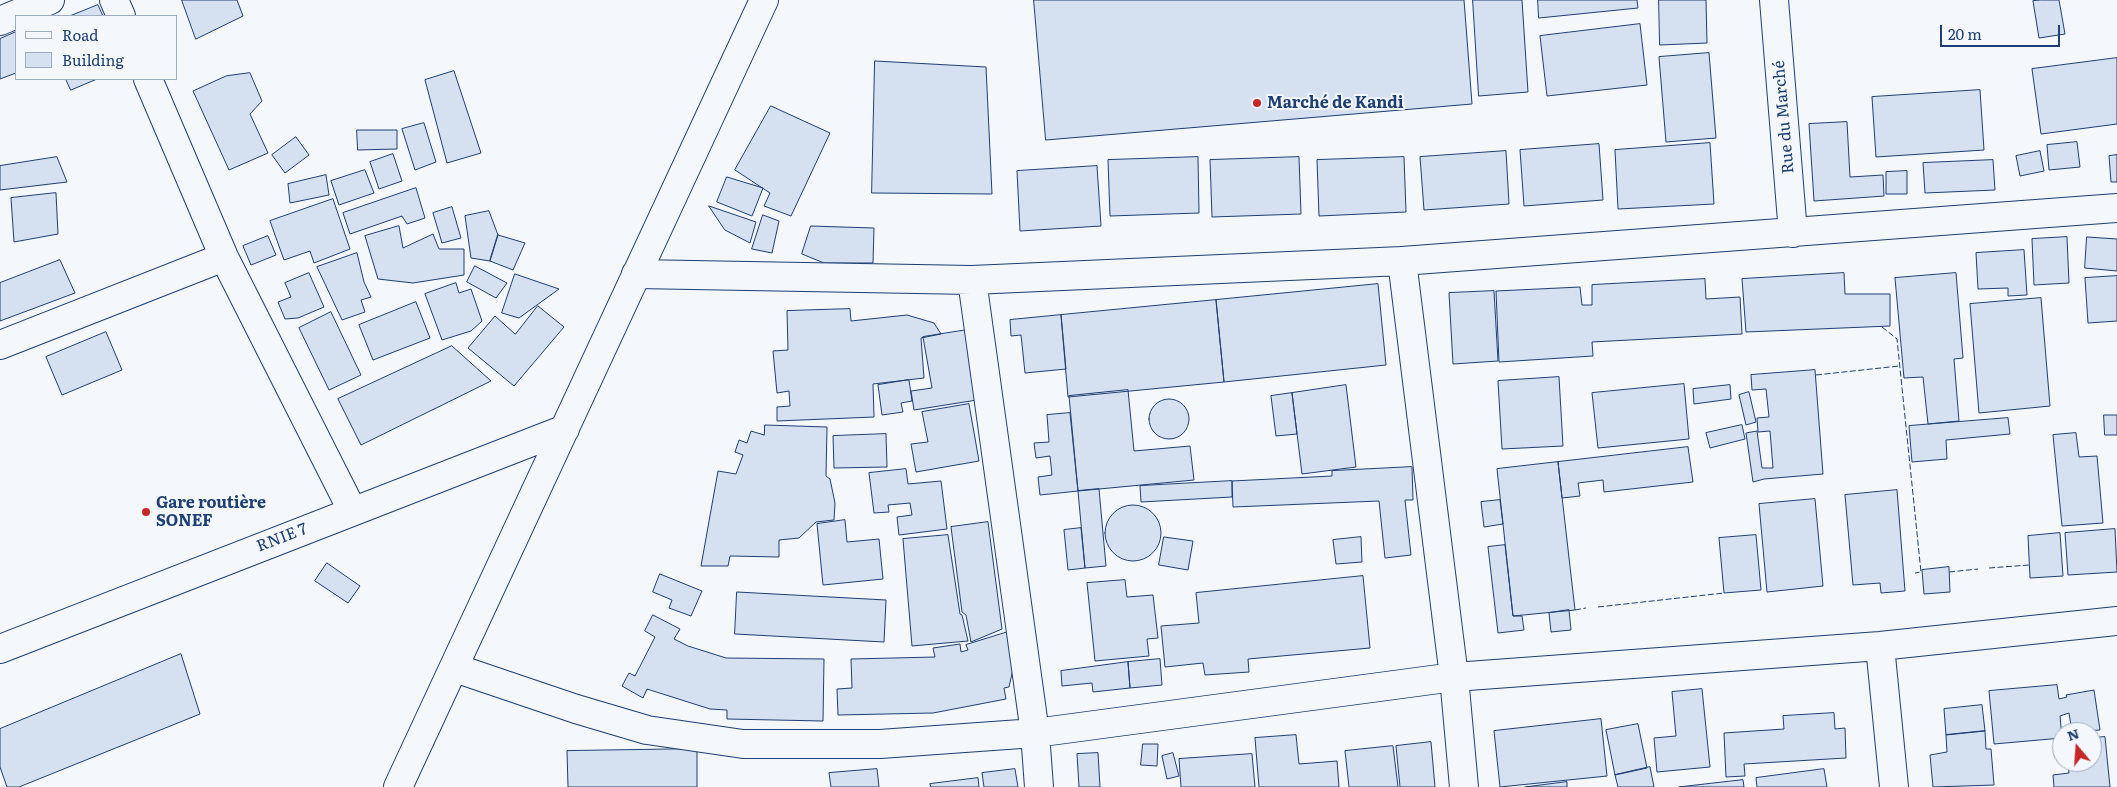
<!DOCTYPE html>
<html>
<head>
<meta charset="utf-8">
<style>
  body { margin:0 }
  #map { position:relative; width:2117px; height:787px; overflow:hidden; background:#f4f7fb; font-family:Literata,serif }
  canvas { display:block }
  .legend { position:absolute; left:15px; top:15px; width:162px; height:65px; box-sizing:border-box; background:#f4f7fb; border:1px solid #9eadc5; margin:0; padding:6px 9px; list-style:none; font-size:15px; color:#1d3f73 }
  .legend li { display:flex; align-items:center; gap:10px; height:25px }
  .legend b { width:25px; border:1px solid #9eadc5 }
  .north { position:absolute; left:2052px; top:722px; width:50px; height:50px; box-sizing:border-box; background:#f4f7fb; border:1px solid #9eadc5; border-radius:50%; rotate:342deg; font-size:14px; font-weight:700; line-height:20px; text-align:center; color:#1d3f73 }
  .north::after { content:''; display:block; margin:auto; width:18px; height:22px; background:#c62828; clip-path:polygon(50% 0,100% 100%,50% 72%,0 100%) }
  .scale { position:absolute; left:1940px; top:25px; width:120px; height:22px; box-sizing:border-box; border:2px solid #1d3f73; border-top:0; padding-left:6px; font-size:15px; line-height:18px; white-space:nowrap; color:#1d3f73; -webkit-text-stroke:4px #f4f7fb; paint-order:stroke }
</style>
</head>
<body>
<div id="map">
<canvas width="2117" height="787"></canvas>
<ul class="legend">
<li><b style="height:6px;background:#f4f7fb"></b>Road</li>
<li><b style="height:14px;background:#d5e0f0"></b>Building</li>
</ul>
<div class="north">N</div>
<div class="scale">20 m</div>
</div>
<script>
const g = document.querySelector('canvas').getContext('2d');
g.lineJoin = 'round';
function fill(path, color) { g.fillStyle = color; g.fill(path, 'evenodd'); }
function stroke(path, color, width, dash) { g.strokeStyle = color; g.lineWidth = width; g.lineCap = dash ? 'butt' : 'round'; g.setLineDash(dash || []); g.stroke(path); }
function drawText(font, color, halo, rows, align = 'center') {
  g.font = font + ' Literata,serif'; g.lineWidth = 4; g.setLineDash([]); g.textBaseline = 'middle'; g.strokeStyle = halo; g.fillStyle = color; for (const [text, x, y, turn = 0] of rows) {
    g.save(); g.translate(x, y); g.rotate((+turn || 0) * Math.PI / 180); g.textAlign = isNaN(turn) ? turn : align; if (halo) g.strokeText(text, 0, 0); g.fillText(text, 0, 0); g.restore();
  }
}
const building = new Path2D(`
  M182 0H237L243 16 196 39Z
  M1034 0H1464L1472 104 1046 140Z
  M1473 0H1522L1528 92 1479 96Z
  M1538 0H1637L1638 8 1539 18Z
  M1659 0H1706L1707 43 1660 45Z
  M2041 0H2059L2065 34 2039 38 2033 1Z
  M98 5 103 16H70Z
  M1640 24 1647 85 1547 96 1540 36Z
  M16 32V73L0 79V39Z
  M1709 53 1716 138 1666 142 1659 57Z
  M2117 58V124L2041 134 2032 69Z
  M875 61 986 67 992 194 872 193Z
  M454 71 481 153 447 163 425 80Z
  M250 73 262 101 250 114 268 153 229 170 193 91 226 76Z
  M66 79H97L71 90Z
  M1980 90 1984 150 1876 157 1872 97Z
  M771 106 830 133 791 216 764 206 770 193 735 170Z
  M1847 122 1850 177 1883 175 1884 196 1814 201 1809 124Z
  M424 123 436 162 415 170 402 129Z
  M357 130H397V149L358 150Z
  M296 137 309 155 285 173 272 155Z
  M2077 142 2080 167 2049 170 2047 145Z
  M1710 143 1714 204 1618 209 1615 150Z
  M1599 144 1603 200 1524 206 1520 150Z
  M1506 151 1509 204 1424 210 1420 157Z
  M2040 151 2044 171 2020 176 2016 156Z
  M393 154 402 181 379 189 370 162Z
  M2117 155V182H2111L2109 156Z
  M57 157 67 182 0 190V166Z
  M1198 157 1199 213 1110 216 1108 160Z
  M1299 157 1301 214 1212 217 1210 160Z
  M1404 157 1406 212 1319 216 1317 160Z
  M1993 160 1995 190 1925 193 1923 163Z
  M1097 166 1101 226 1020 231 1017 171Z
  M365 170 374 193 339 205 331 181Z
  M1907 171V194H1886V172Z
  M326 175 329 195 290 203 288 184Z
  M727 177 763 188 752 216 717 202Z
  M416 188 425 218 407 224 402 216 350 234 343 213Z
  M56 193 58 234 14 242 11 198Z
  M333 199 350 249 314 263 310 251 284 260 270 221Z
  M709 206 756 222 750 243 725 230Z
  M452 207 461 238 442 243 433 213Z
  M489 211 498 235 490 261 471 258 465 216Z
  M763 215 779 221 772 253 752 249Z
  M399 226 403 248 433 234 439 249H464V275L413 283 378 279 365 236Z
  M811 226 874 228 873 263H824L802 254Z
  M498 235 525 243 513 270 490 261Z
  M268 236 276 255 251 265 243 246Z
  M2067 237 2069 283 2034 285 2032 239Z
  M2087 237 2117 239V271L2085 268Z
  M2024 250 2027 295 2008 296V288L1978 289 1976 253Z
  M357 253 364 282 371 297 361 300 365 312 342 320 317 267Z
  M60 260 75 293 0 321V283Z
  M475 266 507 283 496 298 467 282Z
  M309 273 324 307 298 318 285 319 278 302 291 297 285 283Z
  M1844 273 1845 294H1890V326L1746 332 1742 279Z
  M1956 273 1963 358 1954 359 1959 421 1928 424 1923 377 1904 378 1895 278Z
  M515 274 559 289 519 318 502 313Z
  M2117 276V321L2088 323 2085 278Z
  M1705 279 1706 299 1740 297 1742 334 1592 342 1593 356 1499 362 1496 291 1580 287 1582 305H1592V285Z
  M456 283 459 293 471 289 482 321 471 331 442 340 425 294Z
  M1378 284 1386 365 1224 382 1216 300Z
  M1494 291 1498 361 1453 364 1449 293Z
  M2041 298 2050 406 1979 413 1970 304Z
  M1216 300 1224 382 1068 397 1061 315Z
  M416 302 430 338 373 360 359 325Z
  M538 306 564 327 514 386 468 348 495 316 515 334Z
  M850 309 851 321 907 315 934 323 941 334 921 338 924 378 873 384 874 417 777 421V407L790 406 789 391 777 393 773 351 788 350 787 311Z
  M331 312 361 375 329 390 299 328Z
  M1061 315 1066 369 1025 373 1021 335 1011 336 1010 320Z
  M967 330 977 400 914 410 911 391 932 388 923 337Z
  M106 332 122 370 62 395 46 357Z
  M452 346 491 381 361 445 338 399Z
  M1815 370 1823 474 1764 479 1753 482 1746 433 1757 431 1762 468H1773L1770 431 1758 432 1757 418 1769 417 1766 389 1752 390 1751 375Z
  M1559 377 1563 446 1502 449 1498 381Z
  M909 380 912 401 901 403 903 412 882 415 878 385Z
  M1684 384 1689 439 1598 448 1592 393Z
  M1346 385 1356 467 1302 474 1292 393Z
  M1730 385 1731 399 1694 404 1693 389Z
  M1128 390 1134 451 1190 446 1194 480 1078 491 1069 396Z
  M1749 392 1756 422 1746 425 1739 395Z
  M1292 393 1297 434 1276 436 1271 396Z
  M1149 419a20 20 0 1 1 40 0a20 20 0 1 1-40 0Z
  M969 404 979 461 916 472 911 444 928 442 922 412Z
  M1070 413 1078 491 1040 495 1038 477 1052 475 1050 456 1036 458 1034 443 1049 442 1047 415Z
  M2104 415H2117V435H2105Z
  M2008 418 2010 434 1946 440 1947 459 1912 462 1909 426Z
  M765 425 827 427 826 476 830 479 835 503 834 520 816 522 799 538 779 540V557L730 556 728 566H701L718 471 736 474 743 455 735 452 739 440 747 443 751 431 764 435Z
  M1742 425 1745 439 1710 448 1706 433Z
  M2076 433 2079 457 2097 456 2103 523 2062 526 2053 435Z
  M886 434 887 467 834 468 833 436Z
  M1688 447 1693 482 1604 492 1603 480 1578 483 1580 496 1562 498 1558 462Z
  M1558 462 1575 610 1513 616 1497 469Z
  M1412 467 1413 500H1405L1411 555 1385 558 1379 501 1233 507 1232 481 1332 476V471Z
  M906 469 908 484 941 481 947 529 899 535 897 517 912 515 910 503 888 505 889 512 874 513 869 473Z
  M1232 481V497L1141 502 1140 486Z
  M1099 489 1106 566 1085 568 1078 491Z
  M1897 490 1905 591 1881 593 1880 583 1853 585 1845 495Z
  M1815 499 1823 586 1767 592 1759 504Z
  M1500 500 1503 524 1484 527 1481 502Z
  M1105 533a28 28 0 1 1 56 0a28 28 0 1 1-56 0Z
  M845 520 847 542 879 539 883 579 823 585 817 524Z
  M988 522 1002 629 971 642 966 615 962 612 951 527Z
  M1081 528 1085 568 1068 570 1064 530Z
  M2115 529 2117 572 2068 575 2065 533Z
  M2060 533 2063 576 2030 578 2028 536Z
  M948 535 960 614 962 615 968 641 912 646 903 539Z
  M1756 535 1761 590 1724 593 1719 538Z
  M1164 537 1193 541 1188 570 1159 565Z
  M1361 537 1362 562 1336 564 1333 540Z
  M1505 545 1513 616H1522L1524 630 1498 633 1488 547Z
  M327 563 360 586 348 603 315 581Z
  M1949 567 1950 592 1924 594 1922 570Z
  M660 574 702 591 691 616 669 608 672 600 653 592Z
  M1363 576 1370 648 1248 659 1249 672 1205 675 1203 663 1165 667 1161 626 1199 623 1196 593Z
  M1125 580 1127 597 1153 595 1158 638 1147 639 1149 656 1095 661 1087 583Z
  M737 592 886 600 884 642 735 634Z
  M1569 610 1571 630 1551 632 1549 613Z
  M653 615 680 629 674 639 688 646 726 658 824 659 823 721 727 719V710L710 709 647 689 643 698 622 686 629 673 635 676 655 637 645 631Z
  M1008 632 1013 669 1009 687 1004 688 1006 699 933 713 838 715 837 689 852 688 851 659 935 657 933 648 960 644 961 652 968 650 966 645Z
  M181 654 200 714 19 787H7L0 767V729Z
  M1160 659 1162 685 1130 688 1128 662Z
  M1128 662 1130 688 1093 692 1092 683 1062 686 1061 671Z
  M2057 685 2059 699 2067 697 2066 695 2094 690 2100 730 2072 732 2069 713 2060 716 2062 738 1994 744 1989 691Z
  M1702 689 1710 767 1657 772 1654 738 1676 736 1672 692Z
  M1982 705 1985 731 1946 735 1944 709Z
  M1834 713 1835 729 1845 728 1846 758 1744 764 1745 776 1726 777 1724 733 1784 729 1783 716Z
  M1601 719 1607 776 1500 787 1494 731Z
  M1638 724 1647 768 1615 775 1606 730Z
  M1985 731 1986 749H1991L1994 785 1933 787 1930 755 1947 752 1946 735Z
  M1296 735 1299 764 1337 761 1339 787H1259L1255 738Z
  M2105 737 2110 787H2054L2053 775 2069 773 2068 762H2092V738Z
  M1431 742 1435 787H1400L1396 746Z
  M1143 744H1158L1157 766 1141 765Z
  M1393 746 1398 787H1349L1345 751Z
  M697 749V787H568L567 751Z
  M1098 753 1100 787H1079L1077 754Z
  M1173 753 1179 776 1167 779 1162 756Z
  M1252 754 1255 787H1181L1179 759Z
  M1650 767 1654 787H1618L1615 775Z
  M877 769 879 787H831L829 773Z
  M1015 769 1018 787H984L982 773Z
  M1824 769 1827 787H1757L1756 778Z
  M978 778 979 787H931L930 784Z
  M1743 780 1744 787H1679Z
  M1567 782V787H1525Z`);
fill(building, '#d5e0f0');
stroke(building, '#1d3f73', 1);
const minor = new Path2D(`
  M114 0 121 16
  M1774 0 1793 233
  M0 21 50 0
  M148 79 224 257 352 510
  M1402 261 1454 677 1464 787
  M636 274 972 280 1402 261 2117 208
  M972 280 1035 733 1039 787
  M0 345 224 257
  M1880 646 1894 787
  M455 668 576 709 647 730 743 744H880L1035 733 1454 677 1880 646 2117 621`);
const primary = new Path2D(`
  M0 649 565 429
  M398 787 764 0`);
stroke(minor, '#1d3f73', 30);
stroke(primary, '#1d3f73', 30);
stroke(minor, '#f4f7fb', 28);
stroke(primary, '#f4f7fb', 28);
stroke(new Path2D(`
  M1882 327 1897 339 1921 572 1915 573
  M1816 375 1899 366
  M1989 568 2029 565
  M1949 572 1978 569
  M1598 607 1724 593
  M1575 610 1586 608`), '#1d3f73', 1, [6, 2.5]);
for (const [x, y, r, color] of [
  [1257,103,5,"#c62828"],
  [146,512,5,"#c62828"]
]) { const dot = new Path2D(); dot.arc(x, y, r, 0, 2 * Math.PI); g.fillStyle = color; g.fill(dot); stroke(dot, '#f4f7fb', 2); }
drawText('bold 16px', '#1d3f73', '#f4f7fb', [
  ["Marché de Kandi",1267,103],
  ["Gare routière",156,503],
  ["SONEF",156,521]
], 'left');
drawText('16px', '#1d3f73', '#f4f7fb', [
  ["Rue du Marché",1784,117,-95],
  ["RNIE 7",282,538,-21]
]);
</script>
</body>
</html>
